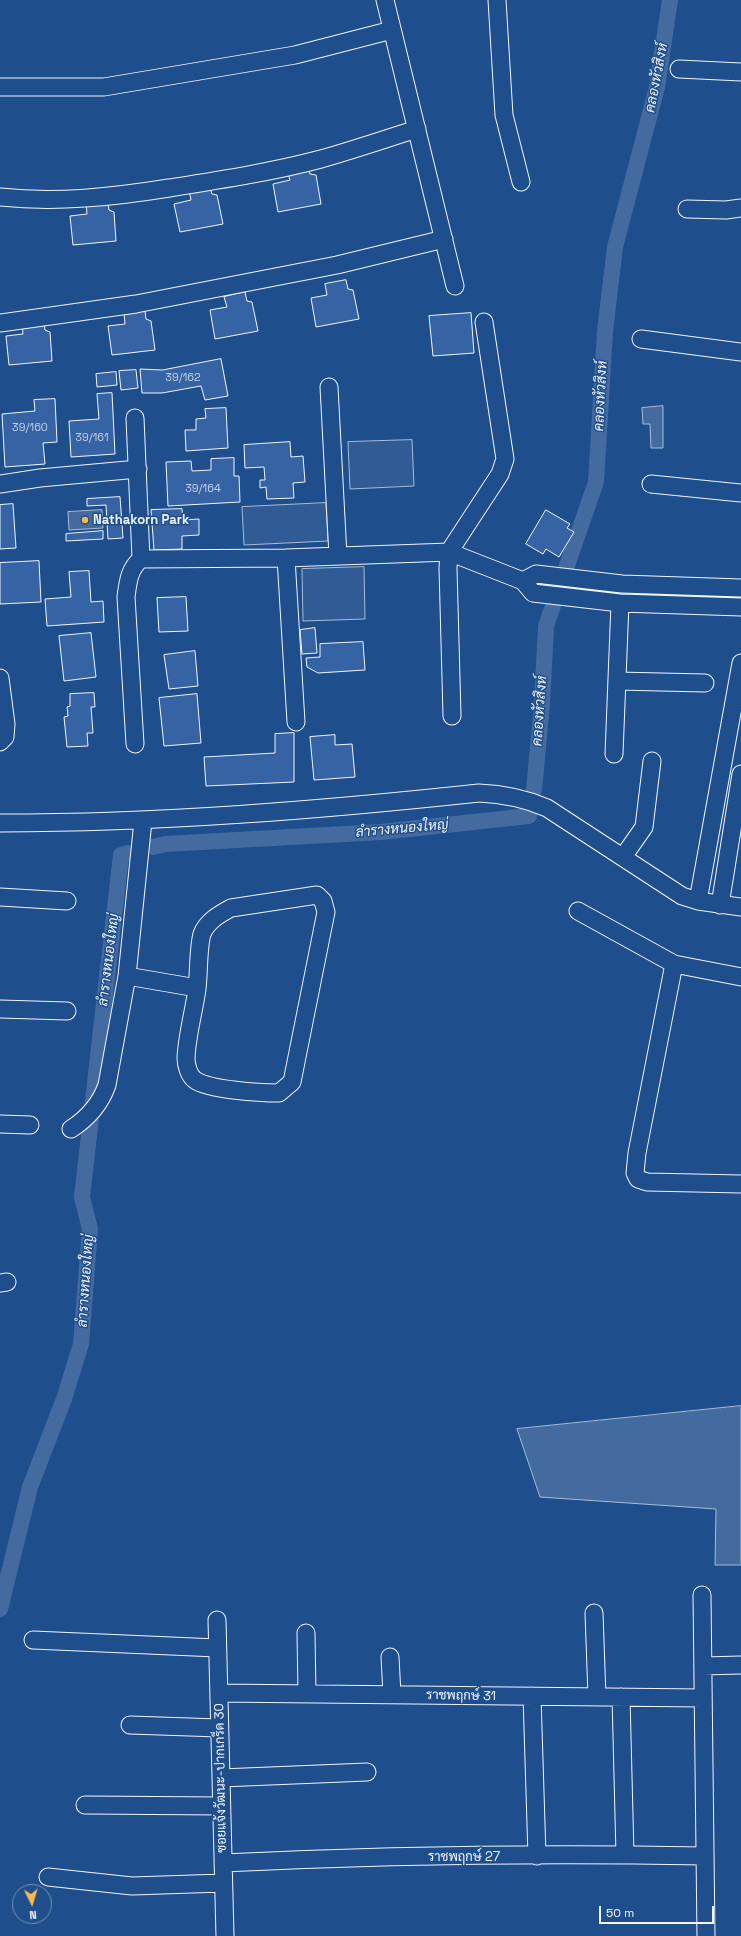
<!DOCTYPE html>
<html>
<head>
<meta charset="utf-8">
<style>
  body { margin:0 }
  #map { position:relative; width:741px; height:1936px; overflow:hidden; background:#1f4e8c; font-family:"Space Grotesk",sans-serif }
  canvas { display:block }
  .north { position:absolute; left:12px; top:1884px; width:40px; height:40px; box-sizing:border-box; background:#1f4e8c; border:1px solid #7391ba; border-radius:50%; rotate:175deg; font-size:11px; font-weight:700; line-height:16px; text-align:center; color:#f2f6ff }
  .north::after { content:''; display:block; margin:auto; width:14px; height:18px; background:#ffb74d; clip-path:polygon(50% 0,100% 100%,50% 72%,0 100%) }
  .scale { position:absolute; left:599px; top:1906px; width:115px; height:18px; box-sizing:border-box; border:2px solid #f2f6ff; border-top:0; padding-left:5px; font-size:12px; line-height:14px; white-space:nowrap; color:#f2f6ff; -webkit-text-stroke:3px #1f4e8c; paint-order:stroke }
</style>
</head>
<body>
<div id="map">
<canvas width="741" height="1936"></canvas>
<div class="north">N</div>
<div class="scale">50 m</div>
</div>
<script>
const g = document.querySelector('canvas').getContext('2d');
g.lineJoin = 'round';
function fill(path, color) { g.fillStyle = color; g.fill(path, 'evenodd'); }
function stroke(path, color, width, dash) { g.strokeStyle = color; g.lineWidth = width; g.lineCap = dash ? 'butt' : 'round'; g.setLineDash(dash || []); g.stroke(path); }
function drawText(font, color, halo, rows, align = 'center') {
  g.font = font + ' "Space Grotesk",Sarabun,sans-serif'; g.lineWidth = 3; g.setLineDash([]); g.textBaseline = 'middle'; g.strokeStyle = halo; g.fillStyle = color; for (const [text, x, y, turn = 0] of rows) {
    g.save(); g.translate(x, y); g.rotate((+turn || 0) * Math.PI / 180); g.textAlign = isNaN(turn) ? turn : align; if (halo) g.strokeText(text, 0, 0); g.fillText(text, 0, 0); g.restore();
  }
}
const built = new Path2D(`
  M412 440 414 486 350 489 348 442Z
  M326 503 328 541 244 545 242 507Z
  M364 567 365 619 303 621 302 569Z`);
fill(built, '#305b95');
stroke(built, '#a8bbd7', 1);
const water = new Path2D(`
  M663 406V448H651L650 424H643L642 408Z
  M102 510 103 528 69 530 68 512Z
  M741 1406V1565H715L716 1509 540 1497 517 1429Z`);
fill(water, '#446ba0');
stroke(water, '#a8bbd7', 1);
stroke(new Path2D(`
  M534 790 542 704 546 626 596 482 605 331 615 247 657 87 670 0
  M153 847 165 844 381 832 529 816V814
  M0 1609 30 1487 64 1399 81 1344 90 1229 82 1197 121 855 127 853`), '#446ba0', 16);
const building = new Path2D(`
  M308 165 310 174 316 175 321 204 278 212 273 184 290 180 287 170Z
  M210 186 212 194 217 195 223 224 180 232 174 204 191 200 189 190Z
  M108 202 109 210 114 212 116 241 73 245 70 216 87 214 86 203Z
  M346 280 348 289 353 290 359 319 316 327 311 298 327 295 325 284Z
  M245 292 247 301 252 302 258 331 215 339 210 310 227 307 224 297Z
  M145 311 146 319 151 321 155 350 112 355 108 326 125 324 124 313Z
  M471 313 474 353 433 356 429 316Z
  M44 322 45 330 50 332 52 361 9 365 6 336 23 334 22 323Z
  M221 359 228 396 205 400 201 386 162 393H142L140 369 162 370Z
  M136 370 138 388 121 390 119 371Z
  M116 372 117 385 97 387 96 374Z
  M112 393 115 454 71 457 69 421 99 419 97 394Z
  M55 399 57 442 43 443 45 464 5 467 2 414 35 411 34 400Z
  M226 408 228 448 186 451 185 430H196V419L206 418 205 409Z
  M290 442 291 457 303 456 305 482 293 483 294 498 267 499 266 487 260 488V480H265L264 467 245 468 244 445Z
  M234 458V476H239L240 502 168 506 166 462 191 461 192 471 211 470V459Z
  M120 497 123 538 108 539 106 505 87 506V499Z
  M13 504 16 548 0 549V505Z
  M182 509 183 520 199 519V535L182 536V549L154 550 151 510Z
  M546 510 570 524 567 528 574 532 559 557 546 549 543 554 526 544Z
  M103 531V539L66 541V534Z
  M39 561 41 602 0 604V563Z
  M89 571 91 602 103 601 104 622 47 626 45 599 71 597 69 572Z
  M537 582 546 584 544 592 535 590Z
  M186 597 188 631 159 632 157 598Z
  M315 628 317 653 302 654 300 630Z
  M91 633 96 677 64 681 59 636Z
  M363 642 365 670 318 673 307 667 306 658 320 657V644Z
  M195 651 198 686 169 689 164 655Z
  M94 693 95 707H91L93 733H87L88 746 67 747 64 717 68 716 67 707 70 706V694Z
  M197 694 201 743 164 746 159 698Z
  M294 733V782L206 786 204 757 275 753V734Z
  M335 735V745L352 744 355 777 314 780 310 737Z`);
fill(building, '#3563a3');
stroke(building, '#f2f6ff', 1);
const minor = new Path2D(`
  M385 0 455 286
  M497 0 504 115 521 182
  M679 69 741 72
  M0 87H104L295 55 392 30
  M0 197C57 203 113 197 169 188 220 180 272 172 321 159 353 150 385 139 417 129
  M687 209 726 210 741 208
  M0 323 136 304 337 265 444 239
  M641 339 741 352
  M329 387 338 556
  M135 418 141 559
  M0 484 40 478 138 469
  M651 484 741 493
  M286 558 296 722
  M523 581 536 574 622 584 741 588
  M0 678 6 724 5 737 0 742
  M617 681 705 683
  M452 716 448 568 449 552 500 474 505 459 484 322
  M135 744 126 597C128 582 129 569 141 559L286 558 449 552 523 581 533 593 620 603 741 607
  M614 754 620 603
  M143 821 127 976 197 988
  M0 823C160 823 320 810 479 793 504 794 524 798 547 808L682 896 698 901 741 907
  M623 857 644 827 652 761
  M317 895 323 901 326 912 292 1082 279 1093C261 1093 209 1090 195 1080 189 1076 186 1065 186 1058 187 1035 194 1011 197 989 199 973 198 948 202 934 207 921 220 914 231 908Z
  M0 897 67 901
  M698 901 741 663
  M720 905 741 774
  M578 911 674 964 741 977
  M674 964 637 1153 635 1173 638 1179 647 1182 741 1184
  M0 1009 67 1011
  M0 1124 30 1125
  M71 1129C88 1118 100 1105 107 1085L127 976
  M0 1283 7 1282
  M702 1595 706 1936
  M594 1613 597 1697
  M217 1620 225 1936
  M306 1633 307 1694
  M33 1640 217 1648
  M390 1657 392 1695
  M703 1666 741 1665
  M219 1693 703 1698
  M532 1696 537 1856
  M621 1697 625 1855
  M130 1725 219 1728
  M221 1778 367 1772
  M85 1805 221 1806
  M223 1863C383 1855 545 1853 705 1856
  M48 1877 132 1886 223 1883`);
stroke(minor, '#f2f6ff', 19);
stroke(minor, '#1f4e8c', 17);
for (const [x, y, r, color] of [
  [85,520,4,"#ffb74d"]
]) { const dot = new Path2D(); dot.arc(x, y, r, 0, 2 * Math.PI); g.fillStyle = color; g.fill(dot); stroke(dot, '#1f4e8c', 1.5); }
drawText('11px', '#c3d1e8', null, [
  ["39/162",183,378],
  ["39/160",30,428],
  ["39/161",92,438],
  ["39/164",203,489]
]);
drawText('bold 13px', '#f2f6ff', '#1f4e8c', [
  ["Nathakorn Park",93,520]
], 'left');
drawText('13px', '#f2f6ff', '#1f4e8c', [
  ["ราชพฤกษ์ 31",461,1696,1],
  ["ซอยแจ้งวัฒนะ-ปากเกร็ด 30",221,1778,-91],
  ["ราชพฤกษ์ 27",464,1857]
]);
drawText('italic 14px', '#f2f6ff', '#1f4e8c', [
  ["คลองหัวสิงห์",657,78,-79],
  ["คลองหัวสิงห์",601,396,-87],
  ["คลองหัวสิงห์",540,711,-86],
  ["ลำรางหนองใหญ่",402,829,-5],
  ["ลำรางหนองใหญ่",109,960,-83],
  ["ลำรางหนองใหญ่",86,1281,-86]
]);
</script>
</body>
</html>
